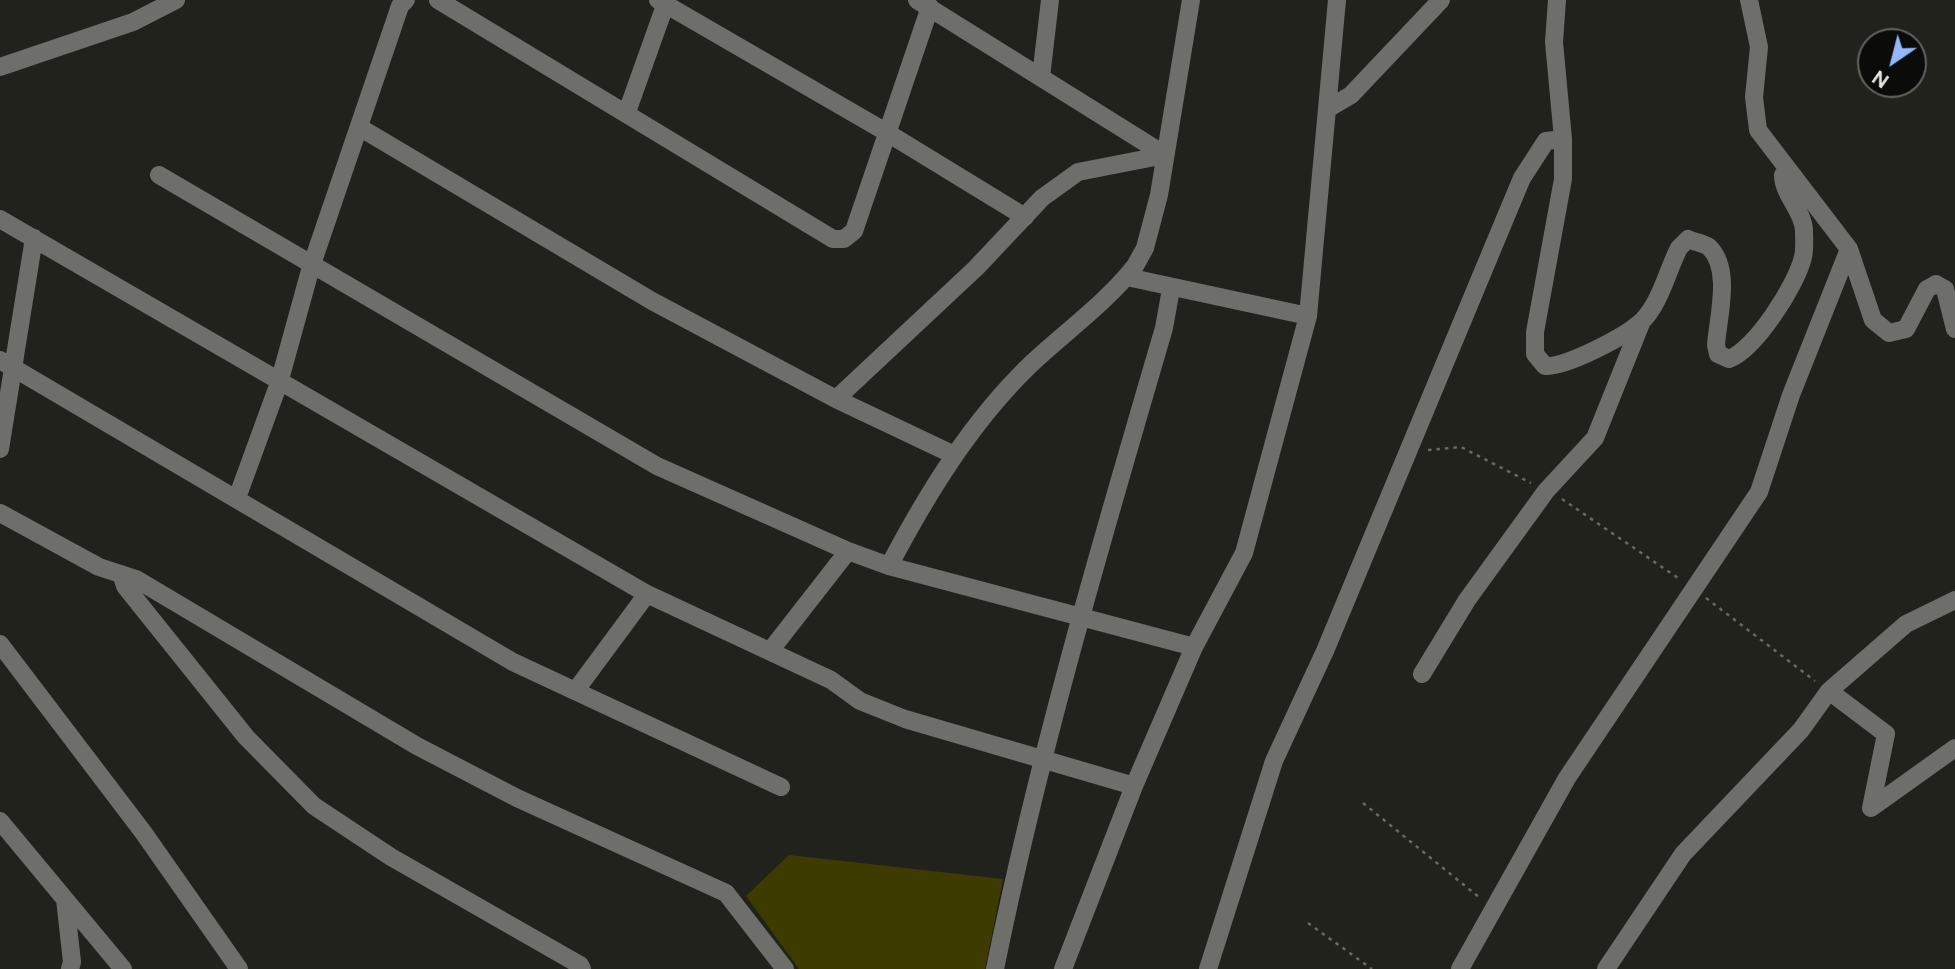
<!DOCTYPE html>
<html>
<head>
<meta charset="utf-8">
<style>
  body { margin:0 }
  #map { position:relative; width:1955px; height:969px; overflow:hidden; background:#22221d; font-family:Figtree,sans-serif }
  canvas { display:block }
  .north { position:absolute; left:1857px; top:28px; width:70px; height:70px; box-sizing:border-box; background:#0b0b09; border:2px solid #62625f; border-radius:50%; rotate:215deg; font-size:19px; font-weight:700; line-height:28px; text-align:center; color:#e5e5e1 }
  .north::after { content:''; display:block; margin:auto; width:24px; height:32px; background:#94b7fd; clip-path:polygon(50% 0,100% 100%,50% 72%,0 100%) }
</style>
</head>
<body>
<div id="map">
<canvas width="1955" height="969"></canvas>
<div class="north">N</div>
</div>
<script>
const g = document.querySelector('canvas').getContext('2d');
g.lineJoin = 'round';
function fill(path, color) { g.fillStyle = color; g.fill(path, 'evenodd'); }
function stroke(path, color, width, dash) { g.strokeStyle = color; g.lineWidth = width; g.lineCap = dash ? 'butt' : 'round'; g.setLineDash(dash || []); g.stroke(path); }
fill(new Path2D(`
  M789 855 1003 879 985 969H799L746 896Z`), '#3e3b00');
stroke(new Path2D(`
  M1428 450 1461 447 1531 483
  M1562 499 1681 580
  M1706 598 1815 681
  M1363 803 1480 898
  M1308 923 1372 969`), '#696964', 2.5, [3.5, 5]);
stroke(new Path2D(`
  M438 0 833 239H844L854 231 930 7
  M658 0 886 132 1025 217
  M917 0 1165 155
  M1557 0 1554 42 1563 139V179L1535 332V354L1545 366C1567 367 1626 336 1642 321 1660 304 1668 269 1679 248L1688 239C1694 242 1704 243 1709 247 1732 269 1718 317 1716 345L1718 354 1729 359C1755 350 1797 284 1803 257 1805 249 1804 238 1804 230 1803 210 1783 195 1783 175L1791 173
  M1749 0 1759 47 1754 97 1758 130 1849 249 1873 320 1889 333 1906 329 1927 289 1936 284 1945 289 1955 329
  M0 67 133 22 176 0
  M1041 77 1050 0
  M1329 108 1351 95 1441 0
  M627 112 667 0
  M359 127 652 301 836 399 954 455
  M159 175 657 466 848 551 889 566 1194 647
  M0 219 647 594 831 680 860 701 905 719 1134 786
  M1127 277 1308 316
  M0 360 513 662 781 787
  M836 399 976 268 1042 198 1078 172 1165 155
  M0 449 34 238
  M237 498 279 383 311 267 400 6 406 0
  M0 513 99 567 136 579 417 746 517 798 726 893 785 969
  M889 566C927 494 971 422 1030 365 1065 332 1106 303 1135 266L1145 248 1159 195 1191 0
  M121 574 125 586 246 737 314 806 391 857 580 965 582 969
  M0 644 143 832 239 969
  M770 651 848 551
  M1422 674 1467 600 1546 491 1595 438 1642 321
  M576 690 647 594
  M1829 691 1886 734 1871 808 1955 748
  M0 821 123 969
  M65 899 72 962 70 969
  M995 969C1039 752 1102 540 1164 328L1171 289
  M1063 969 1134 786 1194 647 1244 553 1308 316 1337 0
  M1208 969 1274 761 1325 651 1504 221 1522 178 1546 141 1563 139
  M1460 969 1567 778 1759 492 1791 395 1849 249
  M1606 969 1683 854 1801 730 1829 691 1906 624 1955 600`), '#6e6e6b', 18);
</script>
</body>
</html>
